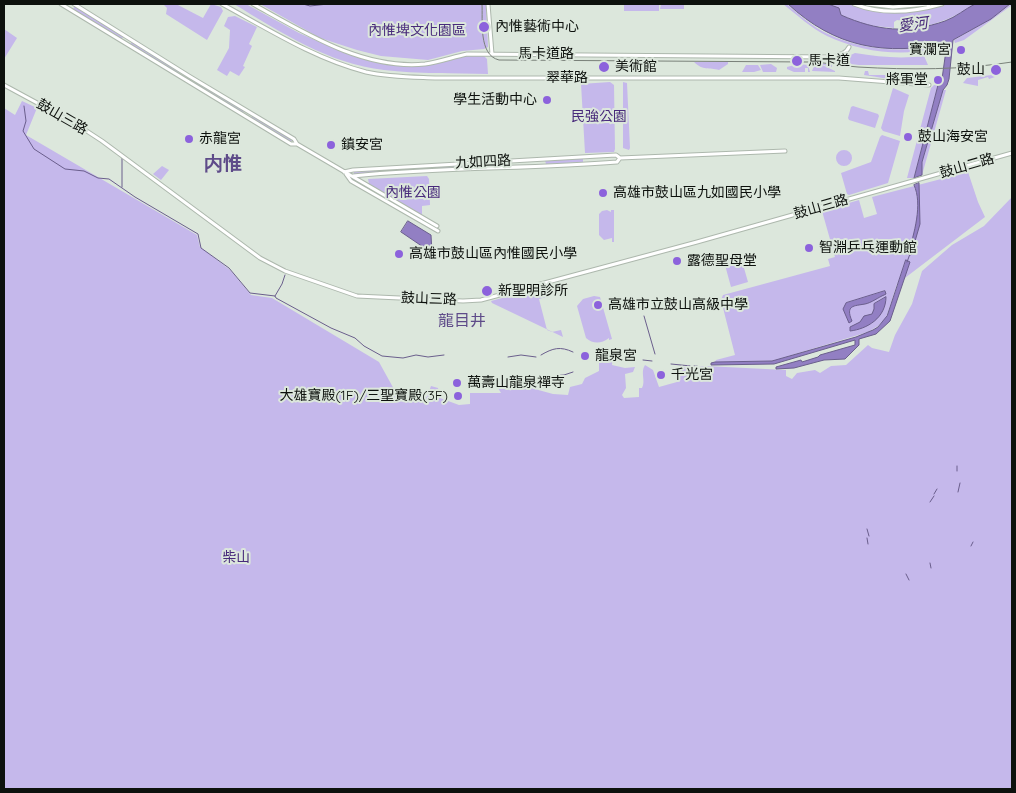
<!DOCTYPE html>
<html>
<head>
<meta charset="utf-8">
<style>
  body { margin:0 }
  #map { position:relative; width:1016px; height:793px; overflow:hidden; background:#dce7dc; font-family:Quicksand,sans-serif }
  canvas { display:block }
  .frame { position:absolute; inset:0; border:5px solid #0d110d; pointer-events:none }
</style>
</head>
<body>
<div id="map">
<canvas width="1016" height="793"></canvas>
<div class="frame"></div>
</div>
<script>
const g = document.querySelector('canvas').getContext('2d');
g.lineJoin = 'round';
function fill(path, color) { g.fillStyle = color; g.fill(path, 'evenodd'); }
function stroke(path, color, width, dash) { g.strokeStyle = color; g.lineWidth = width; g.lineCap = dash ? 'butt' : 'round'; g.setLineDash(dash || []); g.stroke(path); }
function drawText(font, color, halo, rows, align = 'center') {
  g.font = font + ' Quicksand,"Noto Sans TC",sans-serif'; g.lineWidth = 4; g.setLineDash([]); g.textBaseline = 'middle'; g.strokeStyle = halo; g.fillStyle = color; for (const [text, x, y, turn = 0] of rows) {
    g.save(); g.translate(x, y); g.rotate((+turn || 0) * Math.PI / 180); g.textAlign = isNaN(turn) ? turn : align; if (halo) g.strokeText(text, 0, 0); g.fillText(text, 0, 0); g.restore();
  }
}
fill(new Path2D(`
  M163 4H176L203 18 211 4 221 7 223 11 207 40 166 14 167 8Z
  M234 4H246L299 33 340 51 380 61 427 65 467 55H483L487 59 488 74C454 73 418 74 384 70 329 64 280 32 234 4Z
  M260 4H486L488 47 484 49 462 51 428 60 381 56 357 50 320 38Z
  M624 4H659V11H624Z
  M661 4H684V9H660Z
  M783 4H787C799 15 813 27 828 34 864 51 907 54 946 43L945 46C907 58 863 53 827 36 811 28 797 15 783 4Z
  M829 4H850L861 7 903 12 922 11 947 4H975C960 15 929 29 910 27L909 22 897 20 894 22V28L866 25 841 15 839 8Z
  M1011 4 1012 5 964 40 955 43 954 40 991 19Z
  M75 6 123 37 121 40 73 9Z
  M235 16 257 27 249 44 252 46 243 66 245 67 239 76 230 71 227 76 217 70 229 48 230 30 224 26 228 17Z
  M4 29 17 38 4 59Z
  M132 42 179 71 178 75 130 45Z
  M855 53C879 57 901 59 924 56L928 65H859L819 60 842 59Z
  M694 62H728V64L719 70C709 67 703 71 694 62Z
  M820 63 832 65V67L820 64 835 71V72L812 71 814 66Z
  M771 64 777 68 776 72H763L760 65Z
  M798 64 808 65 810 72H808V68H805V72H794L787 69V67Z
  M746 65H758L761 70 754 72H742Z
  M865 71H868L869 75H920L923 78H927C914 85 880 77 864 75Z
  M992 75 995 77 989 79 988 77 978 80V86L963 83 967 78Z
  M195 82 244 111 242 113 193 84Z
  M610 82 614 85 615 149 614 152 585 153 581 84Z
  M623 82 627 83 630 148 629 150 623 148Z
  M934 85H938L914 178H907L931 88Z
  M893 88 909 95 904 111 900 136 883 131 881 128Z
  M943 90H946L922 175V162Z
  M22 101 37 108 26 135 197 235 200 247 230 270 251 295 272 298 379 362 395 391 427 397 431 386 438 388 440 398 459 405 470 404V393H501L495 383 502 380 553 394 568 395 570 387 582 384 585 378 599 371V355L613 357 612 365 625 368 635 367 633 372 625 374 626 388 622 395 624 398 639 397V388H642C646 381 640 372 645 365L653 370 659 387 677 382 678 370 682 367 692 368 705 366 786 370V376L792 379 797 373 815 370 820 373 831 366 846 365 868 345 872 348 889 352 895 335 912 304 922 271 952 245 984 226 1012 197V789H4V108L15 115Z
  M853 106 878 114 879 116 875 128 849 120 848 118 851 107Z
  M252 116 292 140 291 142 251 119Z
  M882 135 900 141 888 183 849 195 847 194 841 173 871 162 880 137Z
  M836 158a8 8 0 1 1 16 0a8 8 0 1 1-16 0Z
  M583 158V162L546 164 545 160Z
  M492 162 493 166 438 169V166Z
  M162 166 169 170 161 180 153 174Z
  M427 167V170L354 174V171Z
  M968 172 978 202 985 217 897 284 886 318 878 326 868 332 772 361 715 362 716 360 735 355 721 300 723 295 830 266 828 259 835 257 822 211 859 200 864 218 877 214 872 197Z
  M427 176 429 179 430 205 422 206V216L369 184 368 179Z
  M607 210 611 212V210H614V242H612V238L604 240 599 235V214L602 211Z
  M742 261 748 282 731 287 725 265Z
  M547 286 551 295 548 288 544 289 546 297 539 299 547 330 552 332 561 330 563 337 492 303 491 301Z
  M594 296 600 297 612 339 609 340V338C601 344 593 344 586 338L577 306 583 299Z`), '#c5b8eb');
const water = new Path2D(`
  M788 4H828L839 8 841 15C877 31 908 34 945 21 956 17 965 9 975 4 982 1 1002 4 1010 4L991 19 953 40 949 79 947 85 943 90 922 162V175L914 178 938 85 942 79 947 43C886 56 835 48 788 4Z
  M919 183 920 224 911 255 908 254C914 234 923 204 914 185Z
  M408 221 431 235 432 253 401 232Z
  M906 260 910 262 890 321 876 334 859 339V345L845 359 824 360 794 368 776 369V367L801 360 802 362 818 357 820 355 855 345V340L774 364 711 365V363L715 362 772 361 856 337 873 330 878 327 887 316Z
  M885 291 886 294 884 295C879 297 871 303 865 304 854 306 845 305 852 321L849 323 843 309 846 303Z
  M886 297C886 318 867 329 850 331V327L860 322 864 316 872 314 874 309V304Z`);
fill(water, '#927fc3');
stroke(water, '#6a5e8c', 1);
stroke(new Path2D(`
  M303 4 310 6 328 4
  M24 106 26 121 23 131 34 149 65 169 84 171 98 178 109 179 135 197 198 234 201 248 229 268 250 293 275 296 276 298 331 328 355 338 364 346 382 356 403 358 416 355 428 357 444 355
  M122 187V158
  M907 262 910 254
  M275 296 282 284 285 275
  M644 316 655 354
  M541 355C553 348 560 346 573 352
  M508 357 521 355 536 357
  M643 360 652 361
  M671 364 691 366H697
  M549 376 564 375 573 372
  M957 466V471
  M958 492 960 483
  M934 494 937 489
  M930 502 934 496
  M867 529 869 536
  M867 538 868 544
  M971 546 973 542
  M930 563 931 568
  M906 574 909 580`), '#6a5e8c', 1);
const tertiary = new Path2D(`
  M61 4 291 144H297
  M74 4 189 76 294 139 297 144 437 226
  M222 4C268 29 315 59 366 72 389 77 412 77 435 78H839L929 85
  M253 4C305 33 363 70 425 64 439 62 453 57 467 54L830 57C838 56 846 54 849 47
  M488 4 492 54
  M854 4C882 15 914 12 942 4
  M867 4 893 7 928 4 929 7
  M4 85 76 124 102 141 260 258 285 271 357 296 463 301 481 300 697 242 1012 153
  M344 172 353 170 616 155 620 158 785 151
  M346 174 351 181 438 231
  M353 176C440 167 529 169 617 162L620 158`);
stroke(tertiary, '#adb8ad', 5);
stroke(tertiary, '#fff', 3);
stroke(new Path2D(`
  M482 4C483 20 478 55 499 60L808 62C825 62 841 66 858 67 909 70 962 70 1012 62`), '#798079', 1);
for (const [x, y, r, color] of [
  [484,27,6,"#8c62dc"],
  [961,50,5,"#8c62dc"],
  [797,61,6,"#8c62dc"],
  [604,67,6,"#8c62dc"],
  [996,70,6,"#8c62dc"],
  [938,80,5,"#8c62dc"],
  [547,100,5,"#8c62dc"],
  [908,137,5,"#8c62dc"],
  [189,139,5,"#8c62dc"],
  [331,145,5,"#8c62dc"],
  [603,193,5,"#8c62dc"],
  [809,248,5,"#8c62dc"],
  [399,254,5,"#8c62dc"],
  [677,261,5,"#8c62dc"],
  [487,291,6,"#8c62dc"],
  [598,305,5,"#8c62dc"],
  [585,356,5,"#8c62dc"],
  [661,375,5,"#8c62dc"],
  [457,383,5,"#8c62dc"],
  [458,396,5,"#8c62dc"]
]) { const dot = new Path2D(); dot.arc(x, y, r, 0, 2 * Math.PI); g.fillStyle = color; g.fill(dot); stroke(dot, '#dce7dc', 2); }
drawText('14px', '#0d110d', '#dce7dc', [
  ["內惟藝術中心",495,27],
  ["寶瀾宮",951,50,"right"],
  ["馬卡道",808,61],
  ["美術館",615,67],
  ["鼓山",985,70,"right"],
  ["將軍堂",928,80,"right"],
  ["學生活動中心",537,100,"right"],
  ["鼓山海安宮",918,137],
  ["赤龍宮",199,139],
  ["鎮安宮",341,145],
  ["高雄市鼓山區九如國民小學",613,193],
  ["智淵乒乓運動館",819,248],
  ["高雄市鼓山區內惟國民小學",409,254],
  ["露德聖母堂",687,261],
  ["新聖明診所",498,291],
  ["高雄市立鼓山高級中學",608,305],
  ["龍泉宮",595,356],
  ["千光宮",671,375],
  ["萬壽山龍泉禪寺",467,383],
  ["大雄寶殿(1F)/三聖寶殿(3F)",448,396,"right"]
], 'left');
drawText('14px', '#482a7b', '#dce7dc', [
  ["內惟埤文化園區",417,31],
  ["民強公園",599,117],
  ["內惟公園",413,193],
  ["柴山",236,558]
]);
drawText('14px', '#0d110d', '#dce7dc', [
  ["馬卡道路",546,54],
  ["翠華路",567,78],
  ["鼓山三路",62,117,30],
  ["九如四路",483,162,-3],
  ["鼓山二路",967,166,-16],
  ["鼓山三路",821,207,-16],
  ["鼓山三路",429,299,2]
]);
drawText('italic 15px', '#47297a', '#dce7dc', [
  ["愛河",913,25,-7]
]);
drawText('16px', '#5e4b89', '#dce7dc', [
  ["龍目井",462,321]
]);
drawText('bold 19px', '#5e4b89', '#dce7dc', [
  ["内惟",223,164]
]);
</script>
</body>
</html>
